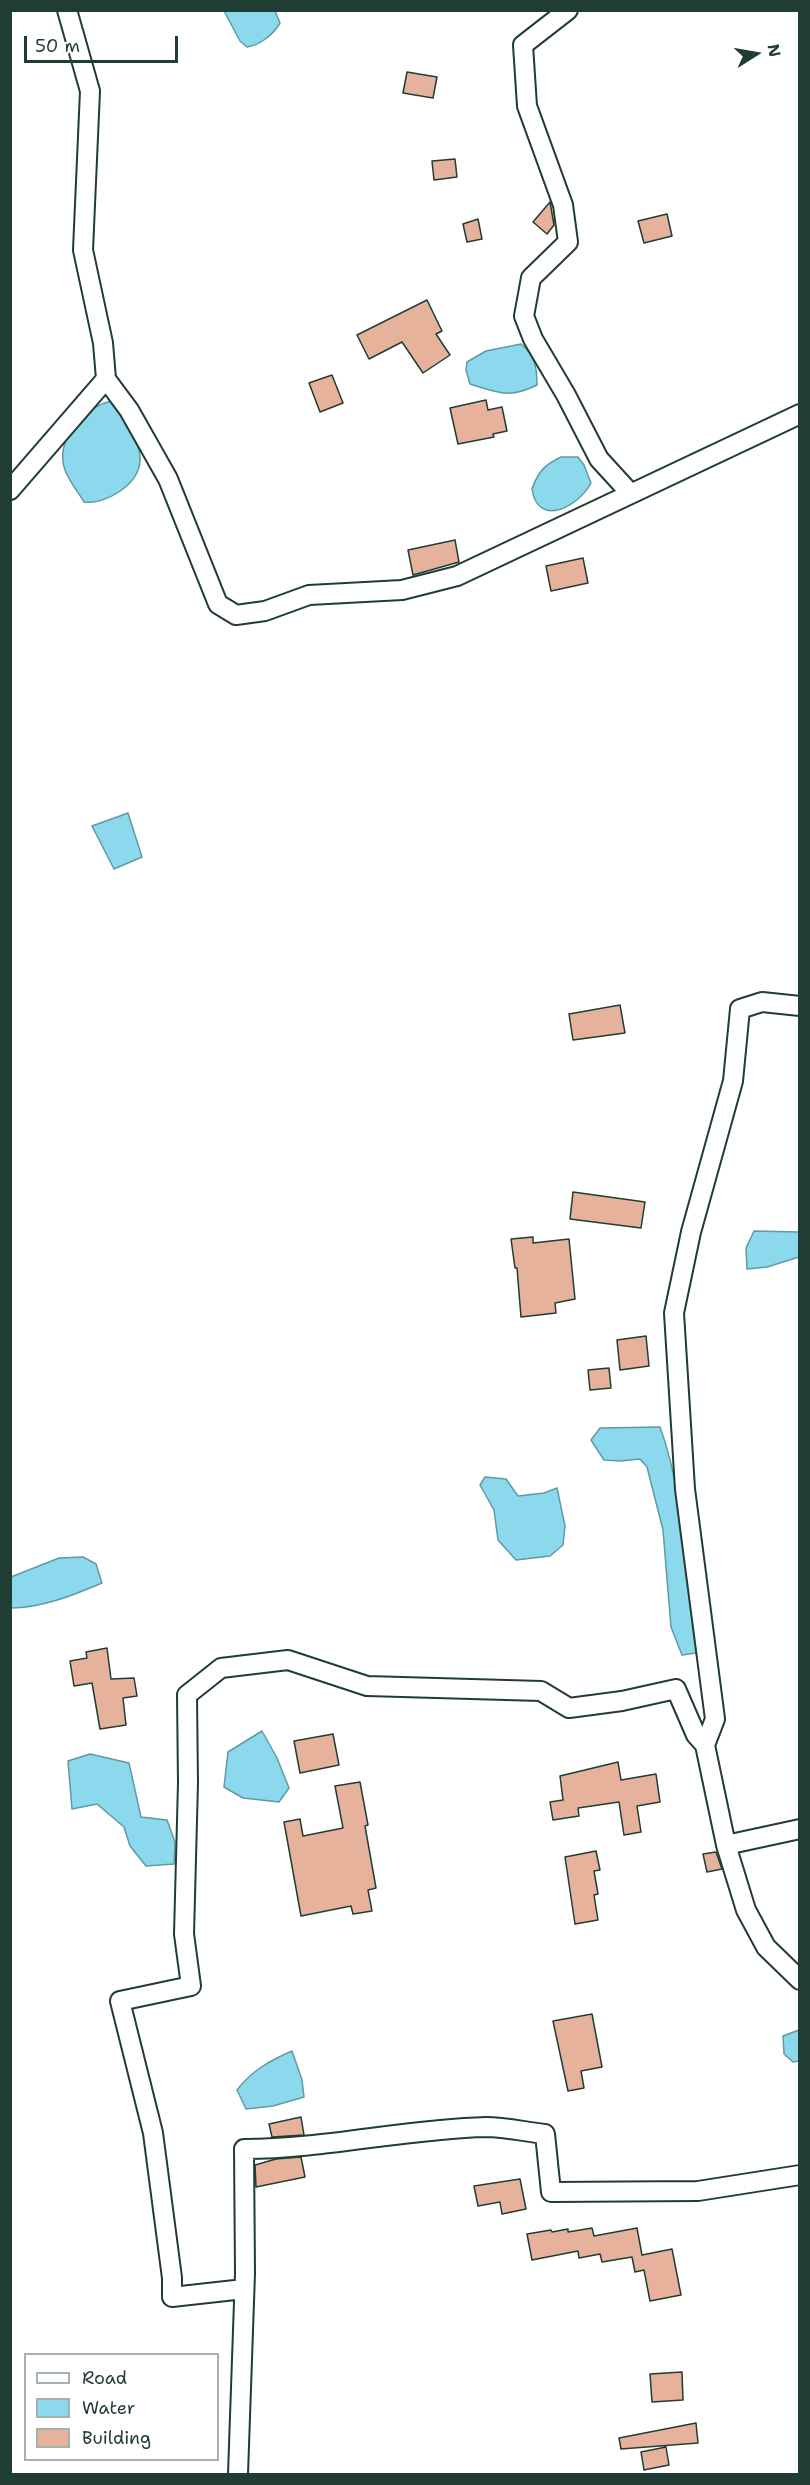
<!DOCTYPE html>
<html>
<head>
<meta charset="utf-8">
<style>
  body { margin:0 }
  #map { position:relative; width:810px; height:2485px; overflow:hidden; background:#fff; font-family:"Shantell Sans",sans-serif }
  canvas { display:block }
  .frame { position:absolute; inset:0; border:12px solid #1f3d34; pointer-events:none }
  .legend { position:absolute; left:24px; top:2353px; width:195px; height:108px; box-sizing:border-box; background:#fff; border:2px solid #a5b1ae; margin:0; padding:8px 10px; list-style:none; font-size:18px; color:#1f3d34 }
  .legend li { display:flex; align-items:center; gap:12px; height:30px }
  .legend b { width:30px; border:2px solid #a5b1ae }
  .north { position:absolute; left:726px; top:24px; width:60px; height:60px; -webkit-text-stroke:4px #fff; paint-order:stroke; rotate:79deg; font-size:16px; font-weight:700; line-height:24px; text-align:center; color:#1f3d34 }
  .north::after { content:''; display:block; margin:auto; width:21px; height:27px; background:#1f3d34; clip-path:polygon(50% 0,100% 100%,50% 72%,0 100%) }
  .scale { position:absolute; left:24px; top:36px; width:154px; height:27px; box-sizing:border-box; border:3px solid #1f3d34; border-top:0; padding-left:8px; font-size:18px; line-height:21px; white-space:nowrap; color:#1f3d34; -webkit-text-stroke:4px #fff; paint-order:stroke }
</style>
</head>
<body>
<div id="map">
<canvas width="810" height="2485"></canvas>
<div class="frame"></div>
<ul class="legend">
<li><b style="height:8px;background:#fff"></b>Road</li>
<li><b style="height:16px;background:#8cd8ec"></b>Water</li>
<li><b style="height:16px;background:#e7b29c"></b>Building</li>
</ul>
<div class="north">N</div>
<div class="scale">50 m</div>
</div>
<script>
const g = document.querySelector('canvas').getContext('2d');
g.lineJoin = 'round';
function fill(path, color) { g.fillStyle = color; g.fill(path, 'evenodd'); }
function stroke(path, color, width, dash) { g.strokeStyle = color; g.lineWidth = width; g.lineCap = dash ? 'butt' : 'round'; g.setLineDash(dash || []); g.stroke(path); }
const water = new Path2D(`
  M224 11H275L280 23C273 35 260 45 247 47L240 41Z
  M521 344C535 355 537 367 537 385 509 399 499 393 470 384L466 370 467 362 486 351Z
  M112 401C122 414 142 444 140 461 139 484 106 505 84 502 78 492 69 481 65 470 54 440 84 406 112 401Z
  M561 457H578L584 465 591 483C579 506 538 529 532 489 538 472 544 465 561 457Z
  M128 813 142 857 114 869 92 826Z
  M754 1231 799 1232V1257L767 1267 747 1269 746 1248Z
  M660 1427C683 1490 686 1566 695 1633L696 1653 682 1655 671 1627 663 1530 647 1467 640 1459 620 1461 604 1460 591 1440 600 1428Z
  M485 1477 506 1479 518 1496 544 1493 557 1488 565 1526 563 1545 550 1556 516 1560 498 1540 494 1510 480 1485Z
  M83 1557 96 1564 102 1583C74 1595 41 1608 11 1608V1577L59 1558Z
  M262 1731 277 1758 289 1788 279 1802 243 1798 224 1787 228 1752Z
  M90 1754 129 1763 141 1817 167 1820 175 1842 174 1864 146 1866 130 1846 124 1827 97 1804 72 1809 68 1761Z
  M799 2030V2061L793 2062 784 2054 783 2036Z
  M292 2051 302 2080 304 2097 273 2106 246 2109 237 2090C251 2071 271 2060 292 2051Z`);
fill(water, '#8cd8ec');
stroke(water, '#609aa2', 1.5);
const building = new Path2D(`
  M407 72 437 77 433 98 403 93Z
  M455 159 457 177 434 180 432 161Z
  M550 202 554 225 547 234 533 222Z
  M667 214 672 236 644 243 638 221Z
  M478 219 482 239 467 242 463 224Z
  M427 300 442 331 436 334 450 355 423 373 402 342 369 359 357 335Z
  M332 375 343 403 320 412 309 383Z
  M486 400 488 410 502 407 507 431 493 434 494 437 458 444 450 408Z
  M455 540 459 562 413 575 408 550Z
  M583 558 588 583 551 591 546 566Z
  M620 1005 625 1033 573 1040 569 1014Z
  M573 1192 645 1202 641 1228 570 1219Z
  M533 1237V1243L569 1239 575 1299 555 1303 556 1313 521 1317 517 1268H515L511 1239Z
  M646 1336 649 1366 620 1370 617 1340Z
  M609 1368 611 1388 590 1390 588 1370Z
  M107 1648 111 1679 134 1678 137 1696 123 1698 126 1725 100 1729 92 1683 74 1686 70 1661 87 1658 86 1652Z
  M333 1734 339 1765 300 1773 294 1741Z
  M618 1762 621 1780 656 1774 660 1802 637 1806 641 1832 624 1835 619 1802 578 1808 579 1816 553 1820 550 1802 563 1800 560 1776Z
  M360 1782 368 1825 365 1826 376 1888 368 1890 372 1911 353 1914 351 1906 301 1916 284 1822 300 1819 303 1836 343 1828 335 1786Z
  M596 1851 600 1870 594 1871 598 1894 594 1895 598 1920 575 1924 565 1857Z
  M716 1852 722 1869 707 1872 703 1854Z
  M592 2014 602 2067 581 2071 584 2088 568 2091 553 2021Z
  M301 2117 304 2135 272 2137 269 2124Z
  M301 2157 305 2177 256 2187 255 2165 276 2159Z
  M520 2179 526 2209 502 2214 500 2202 478 2206 474 2186Z
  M592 2228 594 2236 637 2228 642 2255 672 2249 681 2295 650 2301 644 2270 635 2272 632 2257 602 2262 600 2254 579 2258 578 2251 532 2260 527 2234 551 2230 552 2232 568 2229V2232Z
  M682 2372 683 2400 652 2402 650 2374Z
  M696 2423 698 2443 621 2449 619 2438Z
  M666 2447 669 2465 644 2470 641 2452Z`);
fill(building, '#e7b29c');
stroke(building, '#1f3d34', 1.5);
const minor = new Path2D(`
  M67 10 90 91 83 250 103 343 106 379 129 410 168 479 218 604 236 615 265 611 309 595 402 590 457 576 800 414
  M568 10 523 45 527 106 563 205 568 242 531 278 524 316 533 339 566 395 599 459 631 494
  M10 490 106 379
  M800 1006 762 1002 740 1009 733 1081 691 1232 674 1313 685 1489 715 1719 705 1745 726 1845 746 1910 766 1947 800 1980
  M726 1845 800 1829
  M244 2289 172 2297V2278L153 2133 120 2001 191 1986 184 1934 188 1783 187 1695 221 1668 288 1660 367 1686 541 1691 569 1708 622 1701 676 1689 696 1735 705 1745
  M238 2474 245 2273 244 2149C325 2149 405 2129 486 2127 505 2127 526 2132 545 2134L551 2192 698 2191 800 2175`);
stroke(minor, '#1f3d34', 22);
stroke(minor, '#fff', 18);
</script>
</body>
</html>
